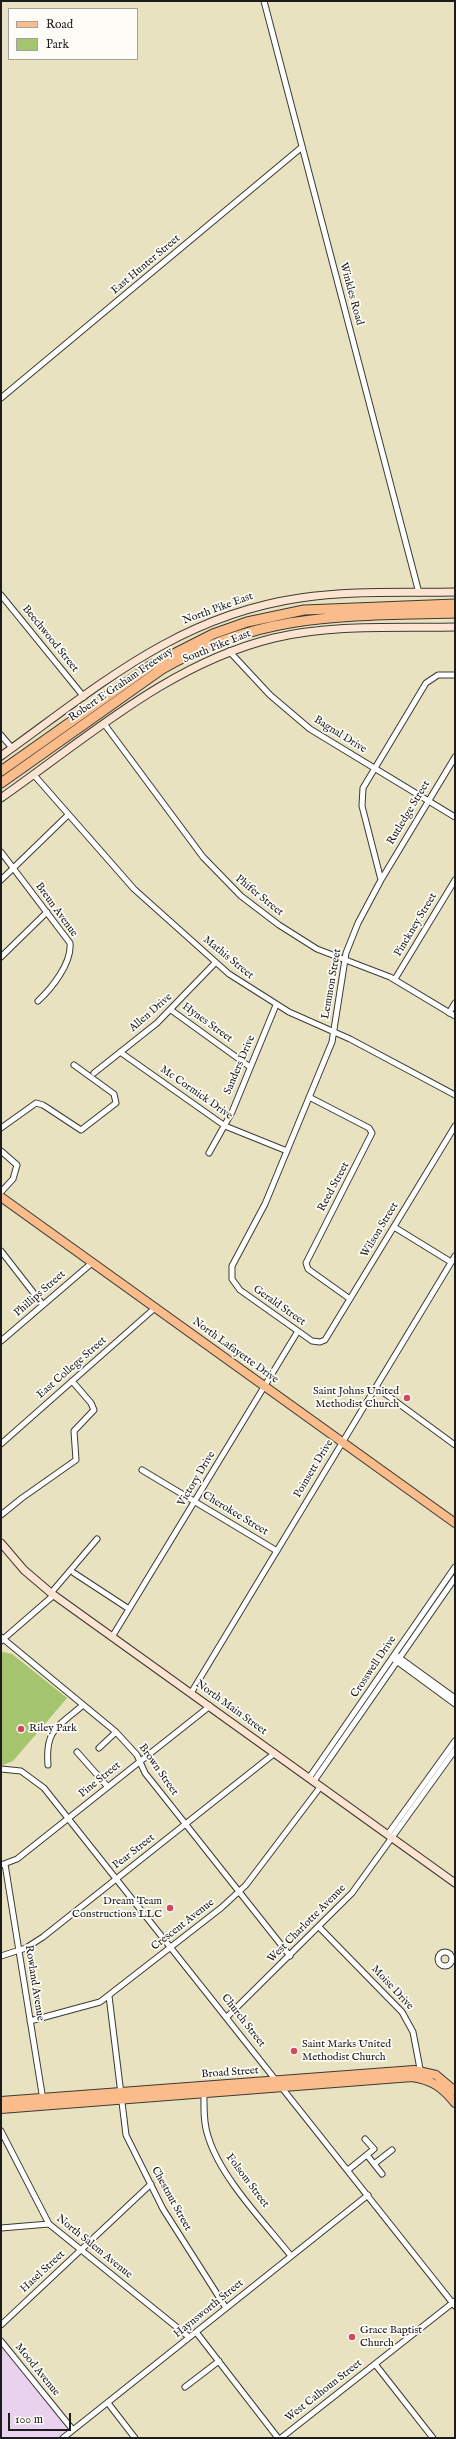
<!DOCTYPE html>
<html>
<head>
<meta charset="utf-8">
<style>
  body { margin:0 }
  #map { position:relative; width:456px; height:2439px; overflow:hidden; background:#e9e2c0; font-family:"IM FELL English",serif }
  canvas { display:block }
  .frame { position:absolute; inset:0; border:2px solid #1c1c1c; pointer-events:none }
  .legend { position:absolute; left:8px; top:8px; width:130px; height:52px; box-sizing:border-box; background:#fdfcf7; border:1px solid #a3a29f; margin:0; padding:5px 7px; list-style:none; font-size:12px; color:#1c1c1c }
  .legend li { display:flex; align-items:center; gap:8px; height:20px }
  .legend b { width:20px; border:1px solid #a3a29f }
  .scale { position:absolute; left:8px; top:2413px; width:63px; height:18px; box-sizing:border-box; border:2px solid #1c1c1c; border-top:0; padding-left:5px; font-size:12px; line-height:14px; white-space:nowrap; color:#1c1c1c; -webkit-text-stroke:3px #fdfcf7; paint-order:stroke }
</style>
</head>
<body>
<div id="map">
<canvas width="456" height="2439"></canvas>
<div class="frame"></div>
<ul class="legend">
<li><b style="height:5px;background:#fabc8b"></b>Road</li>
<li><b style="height:11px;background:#a4c46d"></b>Park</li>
</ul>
<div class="scale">100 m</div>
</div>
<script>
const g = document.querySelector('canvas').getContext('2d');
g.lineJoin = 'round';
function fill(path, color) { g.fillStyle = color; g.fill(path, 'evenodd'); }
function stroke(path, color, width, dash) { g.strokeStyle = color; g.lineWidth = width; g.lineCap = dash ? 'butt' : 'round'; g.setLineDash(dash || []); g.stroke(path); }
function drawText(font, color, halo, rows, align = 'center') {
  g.font = font + ' "IM FELL English",serif'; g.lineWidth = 3.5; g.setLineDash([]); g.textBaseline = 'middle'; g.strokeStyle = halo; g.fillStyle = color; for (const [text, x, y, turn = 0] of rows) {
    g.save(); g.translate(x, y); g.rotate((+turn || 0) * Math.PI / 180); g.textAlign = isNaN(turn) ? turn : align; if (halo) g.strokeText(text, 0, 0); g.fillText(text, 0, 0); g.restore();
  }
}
fill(new Path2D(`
  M1 2341 73 2430 63 2438H1Z`), '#e8d2ee');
fill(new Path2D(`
  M3 1652 12 1654 67 1698 13 1761 3 1765 1 1764V1653Z`), '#a4c46d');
const street = new Path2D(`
  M264 1 419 593
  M1 398 302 147
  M1 595 84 697
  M229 651 270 695 310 729 455 817
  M455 675H438L426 683 363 788 362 806 381 880 358 923 346 953 332 1042 265 1204 232 1266V1279L240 1290 312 1341 320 1342 325 1340 455 1126
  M105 725 203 857 241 896 279 925 317 949 390 977 455 1016
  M1 735 12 748
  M34 775 134 889 229 974 289 1012 350 1039 455 1095
  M1 852 70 943C72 963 52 988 38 1001
  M1 880 68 815
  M381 880 455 757
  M1 957 47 912
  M395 979 455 880
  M171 1010 250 1067
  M449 1013 455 1003
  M120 1052 225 1126 287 1151
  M94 1073 157 1023 215 963
  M309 1097 369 1128 372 1133 306 1263 308 1269 350 1299
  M1 1128 36 1103 43 1105 81 1130 116 1103 114 1094 74 1065
  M1 1151 17 1165 13 1179 1 1192
  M209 1153 232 1112 276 1005
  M394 1227 451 1262
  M1 1251 43 1305
  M1 1341 93 1262
  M376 1387 455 1445
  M1 1444 156 1307
  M142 1470 277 1551
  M1 1515 22 1498 76 1460 74 1431 94 1410 91 1403 72 1381
  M74 1573 129 1609
  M51 1593 97 1539
  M1 1637 116 1732 137 1755 145 1773 157 1788 290 1956
  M112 1637 298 1331
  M1 1641 54 1595
  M397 1656 455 1698
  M395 1660 455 1704
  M191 1693 455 1256
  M99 1748 116 1732
  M77 1752 108 1787
  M48 1765C45 1729 58 1727 83 1705
  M1 1769 21 1771 44 1788 455 2306
  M309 1778 455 1567
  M314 1781 455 1578
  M388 1834 455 1741
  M5 1864 43 2100
  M1 1865 17 1859 210 1706
  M319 1927 402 2012 413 2032 421 2074
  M438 1959a7 7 0 1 1 14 0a7 7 0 1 1-14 0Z
  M1 1956 26 1948 43 1937 275 1753
  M109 1996 126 2135 163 2209 226 2308
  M227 2017 352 1893 455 1750
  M30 2021 100 2002 221 1908 246 1885 321 1786
  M204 2090C204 2105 203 2122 208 2136 220 2177 264 2222 291 2256
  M1 2131 49 2224 189 2337
  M367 2155 382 2174
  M374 2164 392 2150
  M348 2170 374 2149 365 2139
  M1 2228 49 2224
  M1 2325 151 2184
  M196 2332 278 2438
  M1 2341 73 2430
  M375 2364 433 2438
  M185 2387 219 2361
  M108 2403 135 2438
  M63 2438 368 2195
  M281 2438 455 2301`);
const secondary = new Path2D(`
  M1 756C99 686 177 616 300 598 351 590 404 593 455 592
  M1 798C87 738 170 663 274 638 332 624 395 628 455 627
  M1 1543 24 1570 51 1593 455 1883`);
const primary = new Path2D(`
  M1 1197 455 1523
  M1 2101 414 2070 436 2075 455 2091
  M1 2109 412 2077C432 2080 442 2087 455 2103`);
const highway = new Path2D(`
  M1 771 150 666 213 634 247 622 304 610 455 604
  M1 783 162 669C262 612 344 616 455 613`);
stroke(street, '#3b3a35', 7);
stroke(secondary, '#3b3a35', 9);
stroke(primary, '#3b3a35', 10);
stroke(highway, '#3b3a35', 11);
stroke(street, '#fff', 5);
stroke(secondary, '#fde4d1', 7);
stroke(primary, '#fabc8b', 8);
stroke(highway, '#fabc8b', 9);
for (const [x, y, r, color] of [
  [407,1398,4,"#d1495b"],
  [21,1729,4,"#d1495b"],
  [170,1908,4,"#d1495b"],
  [294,2051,4,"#d1495b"],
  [352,2337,4,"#d1495b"]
]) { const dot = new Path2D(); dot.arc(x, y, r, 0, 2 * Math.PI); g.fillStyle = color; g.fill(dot); stroke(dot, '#fdfcf7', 1.5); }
drawText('11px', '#1c1c1c', '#fdfcf7', [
  ["East Hunter Street",146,265,-40],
  ["Winkles Road",351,294,75],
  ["North Pike East",218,609,-20],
  ["Beechwood Street",50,639,51],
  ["South Pike East",217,647,-22],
  ["Robert E Graham Freeway",121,685,-34],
  ["Bagnal Drive",340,735,32],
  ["Rutledge Street",409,813,-59],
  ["Phifer Street",259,896,39],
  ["Breun Avenue",56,910,54],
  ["Pinckney Street",416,925,-59],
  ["Mathis Street",228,958,39],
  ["Lemmon Street",332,984,-80],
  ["Allen Drive",151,1013,-41],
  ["Hynes Street",207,1023,36],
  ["Sanders Drive",240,1065,-67],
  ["Mc Cormick Drive",196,1093,35],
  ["Reed Street",334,1187,-62],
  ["Wilson Street",380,1230,-59],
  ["Phillips Street",40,1294,-41],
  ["Gerald Street",279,1306,35],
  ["North Lafayette Drive",235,1351,36],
  ["East College Street",72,1368,-41],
  ["Poinsett Drive",314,1469,-59],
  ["Victory Drive",197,1479,-59],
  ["Cherokee Street",235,1514,31],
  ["Crosswell Drive",374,1667,-56],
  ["North Main Street",231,1708,36],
  ["Brown Street",158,1770,55],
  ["Pine Street",100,1780,-39],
  ["Pear Street",134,1852,-38],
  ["West Charlotte Avenue",307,1924,-45],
  ["Crescent Avenue",183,1925,-38],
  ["Rowland Avenue",34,1983,81],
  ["Moise Drive",392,1988,47],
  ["Church Street",243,2021,52],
  ["Broad Street",230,2073,-4],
  ["Folsom Street",247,2181,53],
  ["Chestnut Street",171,2199,61],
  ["North Salem Avenue",94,2247,39],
  ["Hasel Street",43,2272,-43],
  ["Haynsworth Street",209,2309,-39],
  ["Mood Avenue",37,2370,51],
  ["West Calhoun Street",324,2391,-38]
]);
drawText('11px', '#1c1c1c', '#fdfcf7', [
  ["Saint Johns United",399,1392,"right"],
  ["Methodist Church",399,1405,"right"],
  ["Riley Park",29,1729],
  ["Dream Team",162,1902,"right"],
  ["Constructions LLC",162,1915,"right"],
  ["Saint Marks United",302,2045],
  ["Methodist Church",302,2058],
  ["Grace Baptist",360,2331],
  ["Church",360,2344]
], 'left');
</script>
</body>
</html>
